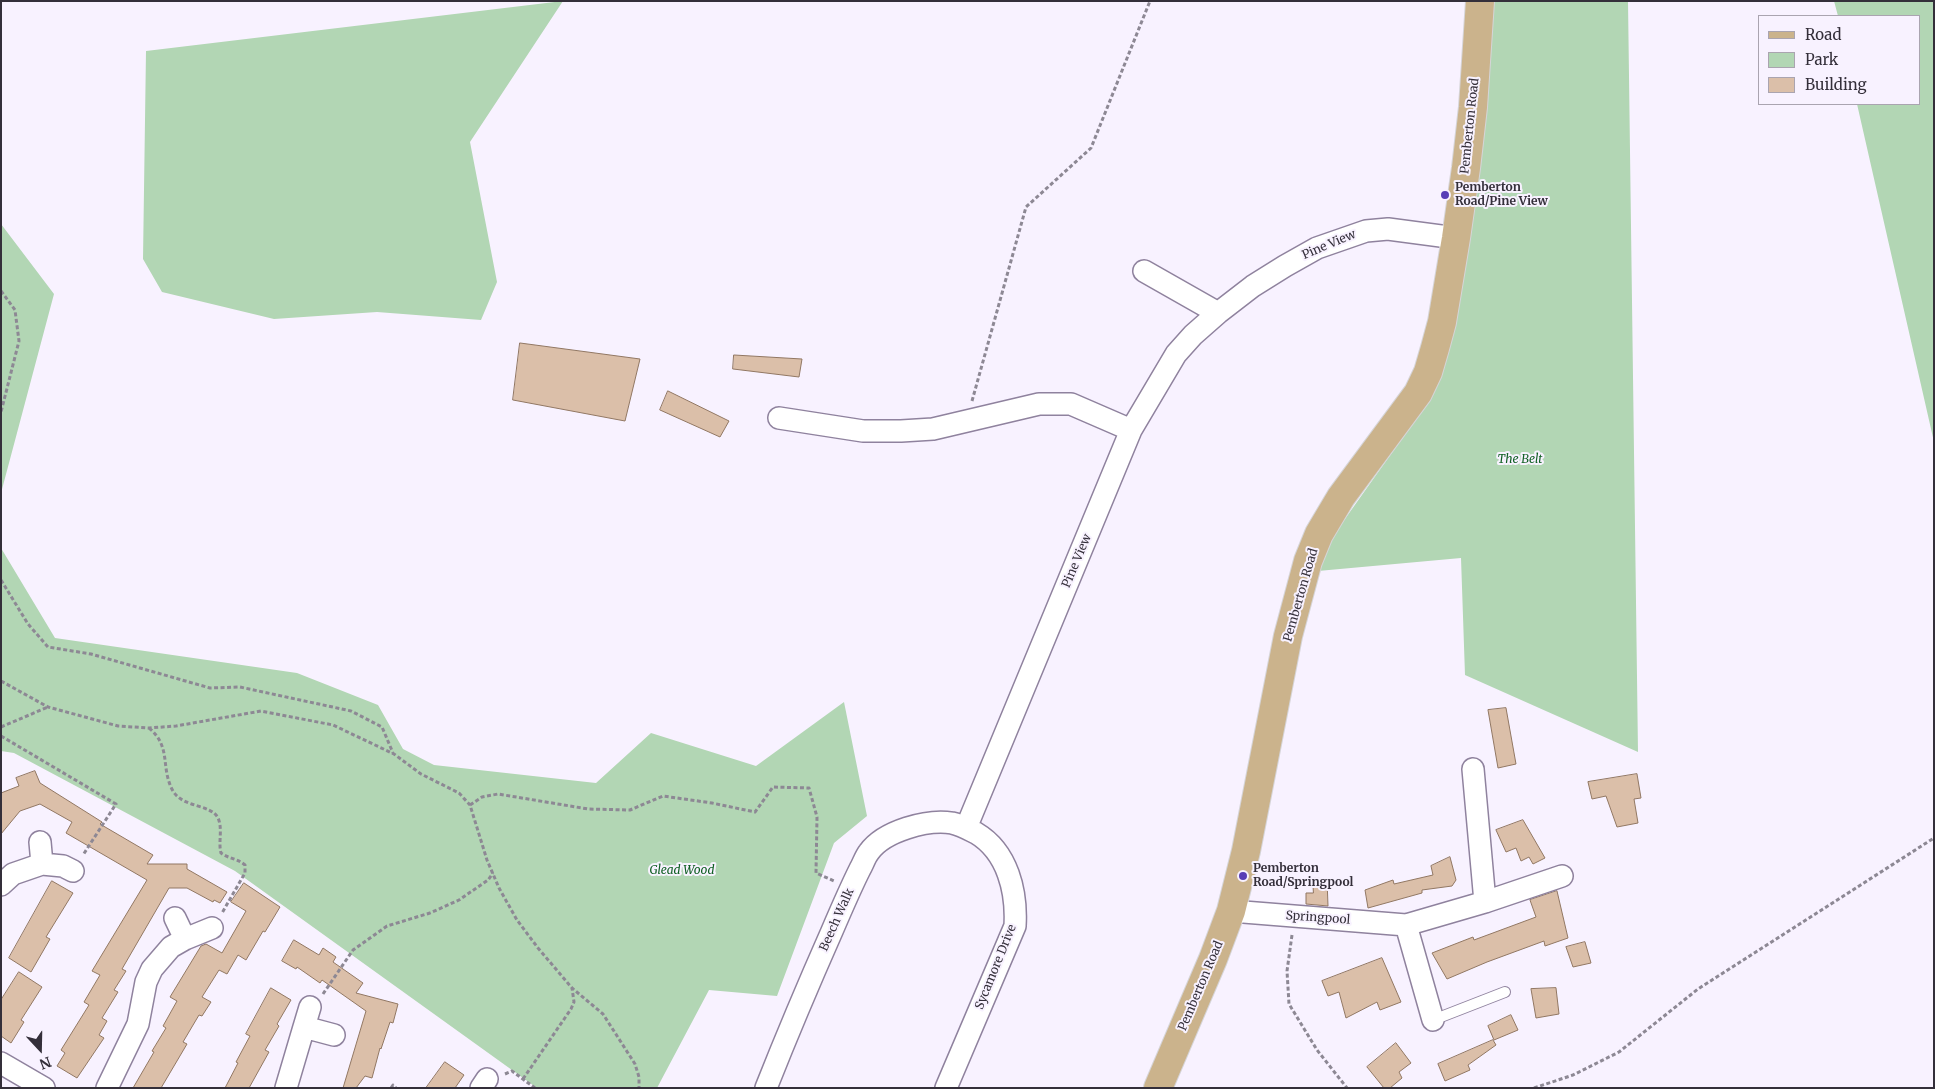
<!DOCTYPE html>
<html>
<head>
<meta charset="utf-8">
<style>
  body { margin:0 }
  #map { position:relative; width:1935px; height:1089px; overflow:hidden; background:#f8f2ff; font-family:Merriweather,serif }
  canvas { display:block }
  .frame { position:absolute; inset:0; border:2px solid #342f3a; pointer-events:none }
  .legend { position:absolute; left:1758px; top:15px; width:162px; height:90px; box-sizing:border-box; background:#f8f2ff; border:1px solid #aaa4b0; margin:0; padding:6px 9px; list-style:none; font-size:15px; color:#342f3a }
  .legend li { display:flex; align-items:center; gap:10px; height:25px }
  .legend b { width:25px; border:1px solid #aaa4b0 }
  .north { position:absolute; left:15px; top:1024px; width:50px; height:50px; -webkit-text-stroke:4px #f8f2ff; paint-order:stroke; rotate:159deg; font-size:14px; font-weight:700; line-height:20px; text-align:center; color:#342f3a }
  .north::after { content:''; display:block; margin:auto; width:18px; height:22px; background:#342f3a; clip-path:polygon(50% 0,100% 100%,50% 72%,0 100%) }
</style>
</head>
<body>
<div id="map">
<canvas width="1935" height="1089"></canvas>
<div class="frame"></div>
<ul class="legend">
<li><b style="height:6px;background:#cbb38c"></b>Road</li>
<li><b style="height:14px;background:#b2d6b4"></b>Park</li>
<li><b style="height:14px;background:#dbbfa9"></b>Building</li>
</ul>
<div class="north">N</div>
</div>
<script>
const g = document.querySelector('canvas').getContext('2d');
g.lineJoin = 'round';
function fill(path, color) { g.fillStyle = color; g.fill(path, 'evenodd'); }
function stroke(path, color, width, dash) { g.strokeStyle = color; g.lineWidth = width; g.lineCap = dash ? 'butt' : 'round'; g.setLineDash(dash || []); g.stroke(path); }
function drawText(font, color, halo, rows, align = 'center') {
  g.font = font + ' Merriweather,serif'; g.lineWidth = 4; g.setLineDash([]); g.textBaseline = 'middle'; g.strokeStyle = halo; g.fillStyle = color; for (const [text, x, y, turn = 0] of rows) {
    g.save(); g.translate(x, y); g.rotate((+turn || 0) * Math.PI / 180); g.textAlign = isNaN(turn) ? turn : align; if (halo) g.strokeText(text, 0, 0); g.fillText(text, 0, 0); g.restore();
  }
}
fill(new Path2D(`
  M563 1 470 142 497 282 481 320 377 312 274 319 162 292 143 259 146 51Z
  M1486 1H1628L1638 752 1465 675 1461 558 1318 571 1330 540 1408 430 1446 352Z
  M1834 1H1934V442L1857 104H1919V16H1838Z
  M1 224 54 294 1 493Z
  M1 548 55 638 297 673 378 705 403 749 434 765 596 783 651 733 756 766 844 702 867 816 834 843 777 996 709 990 657 1088H537L235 871 14 753 1 751Z`), '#b2d6b4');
const building = new Path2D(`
  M520 343 640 359 625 421 513 400Z
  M734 355 802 359 799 377 733 369Z
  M668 391 729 421 720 437 660 410Z
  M1506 708 1516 764 1498 768 1488 710Z
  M35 771 40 783 102 822 100 824 153 855 147 864H187V869L227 892 220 903 214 900 213 902 187 888H169L122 969 126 971 114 990 118 992 102 1018 107 1021 99 1035 104 1038 77 1078 57 1066 65 1053 61 1050 89 1005 84 1002 100 975 92 971 147 880 66 833 72 822 40 804 20 811 1 834V793L19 786 16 778Z
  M1637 774 1641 798 1634 799 1638 823 1617 827 1606 796 1592 799 1588 782Z
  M1523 820 1545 858 1533 864 1529 857 1521 861 1516 848 1506 852 1496 830Z
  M1450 857 1456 880 1452 886 1422 890V893L1368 908 1365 890 1393 880 1394 884 1433 875 1431 866Z
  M1313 878 1327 879 1328 906 1306 904V893H1313Z
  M52 881 73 893 46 937 50 939 31 972 9 958Z
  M244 883 280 907 265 932 263 931 246 960 238 955 227 974 219 970 202 997 211 1002 202 1016 199 1015 183 1042 187 1044 161 1088H133L154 1052 152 1051 166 1028 163 1026 177 1001 170 997 201 946 206 944 222 953 246 911 231 902Z
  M1557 891 1568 938 1545 946 1544 941 1487 962 1447 979 1432 953 1473 937 1474 940 1536 917 1530 900Z
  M294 940 319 955 323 948 336 957 333 962 363 983 356 993 398 1004 393 1023 390 1022 381 1049 380 1048 372 1078 365 1076 356 1088H343L366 1011 322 980 320 983 297 967 296 969 282 961Z
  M1585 942 1591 963 1573 967 1566 947Z
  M1382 958 1401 1002 1380 1010 1377 1002 1346 1018 1339 992 1328 996 1322 981Z
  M19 972 42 987 21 1020 24 1022 11 1043 1 1036V1000Z
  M271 988 291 1000 277 1024 279 1026 265 1050 269 1052 249 1088H225L238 1063 236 1062 250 1036 246 1034Z
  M1556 988 1559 1014 1536 1018 1531 989Z
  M1511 1015 1518 1030 1494 1040 1488 1026Z
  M1493 1040 1496 1045 1468 1065 1470 1070 1445 1081 1438 1064Z
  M1396 1043 1411 1063 1399 1072 1402 1078 1390 1088H1384L1367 1067Z
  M445 1062 464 1075 455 1088H426Z`);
fill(building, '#dbbfa9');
stroke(building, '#917763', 1);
const service = new Path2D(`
  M1433 1020 1505 992`);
const minor = new Path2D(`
  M1144 271 1218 313
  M779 418 863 431H901L933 429 1039 404H1071L1131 430
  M1473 769 1485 902
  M966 828 1131 430 1176 354 1193 335 1218 313 1253 286 1285 266 1317 248 1366 231 1388 229 1456 238
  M40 842 42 864 63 866 73 871
  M1 885 13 874 42 864
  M1231 911 1406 925 1485 902 1562 876
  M175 918 185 939 212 928
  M1406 925 1433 1020
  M310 1007 304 1027 334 1035
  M1 1063 44 1088
  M107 1088 138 1024 146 982 152 969 171 947 185 939
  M286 1088 304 1027
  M481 1088 487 1079
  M766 1088C787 1035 809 983 832 931 841 910 850 889 860 869 863 864 865 857 869 852 884 831 927 819 952 823 961 825 968 829 976 833 1008 852 1017 892 1015 926L946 1088`);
const primary = new Path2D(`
  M1158 1088 1213 959 1231 911 1246 851 1288 636 1308 561 1319 534 1341 497 1418 393 1428 372 1435 348 1442 322 1456 238 1466 168 1473 107 1480 1`);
stroke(service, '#8f829e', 12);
stroke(minor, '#8f829e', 24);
stroke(primary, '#d6d5d8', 30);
stroke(new Path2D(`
  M1 291 15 310 19 341 1 412
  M972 401 1026 207 1091 148 1150 1
  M1 580 28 624 48 647 91 654 210 688 240 687 351 711 382 727 393 753
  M1 681 48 707 118 726 149 728 176 726 261 711 333 725 394 754 421 774 459 793 470 805 487 860 499 888 517 920 538 948 572 988 603 1014 635 1064 639 1077V1088
  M1 727 48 707
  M149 728C172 747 160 768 173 791 183 808 211 804 218 818 223 829 218 842 221 853 229 859 237 858 245 865V873L222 913
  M1 736 116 804 83 855
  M470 805 482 797 498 794 588 809 630 810 663 796 712 803 755 812 773 787 809 788 817 817 816 873 834 881
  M1292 935 1287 971 1289 1004 1317 1050 1347 1088
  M323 994 353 950 387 926 430 913 459 900 488 880 493 873
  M505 1074 512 1071 535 1088
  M523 1079 571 1009 574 1002 572 988
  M391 1088 393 1085 396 1088
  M1534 1088 1573 1075 1619 1052 1698 989 1934 838`), '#8d8894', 3, [4, 2.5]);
stroke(service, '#fff', 10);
stroke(minor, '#fff', 21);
stroke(primary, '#cbb38c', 28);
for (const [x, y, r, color] of [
  [1445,195,5,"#583eb6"],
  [1243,876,5,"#583eb6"]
]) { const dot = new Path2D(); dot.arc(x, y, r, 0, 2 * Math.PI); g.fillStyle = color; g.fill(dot); stroke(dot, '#f8f2ff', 2); }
drawText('12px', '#342f3a', '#f8f2ff', [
  ["Pemberton Road",1470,126,-84],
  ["Pine View",1329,245,-23],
  ["Pine View",1077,561,-67],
  ["Pemberton Road",1301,595,-74],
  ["Springpool",1318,918,4],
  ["Beech Walk",837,920,-66],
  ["Sycamore Drive",996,967,-68],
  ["Pemberton Road",1201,986,-67]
]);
drawText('bold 12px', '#342f3a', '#f8f2ff', [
  ["Pemberton",1455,188],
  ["Road/Pine View",1455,202],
  ["Pemberton",1253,869],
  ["Road/Springpool",1253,883]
], 'left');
drawText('italic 12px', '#0d5e21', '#f8f2ff', [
  ["The Belt",1520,460],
  ["Glead Wood",682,871]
]);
</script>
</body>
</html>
